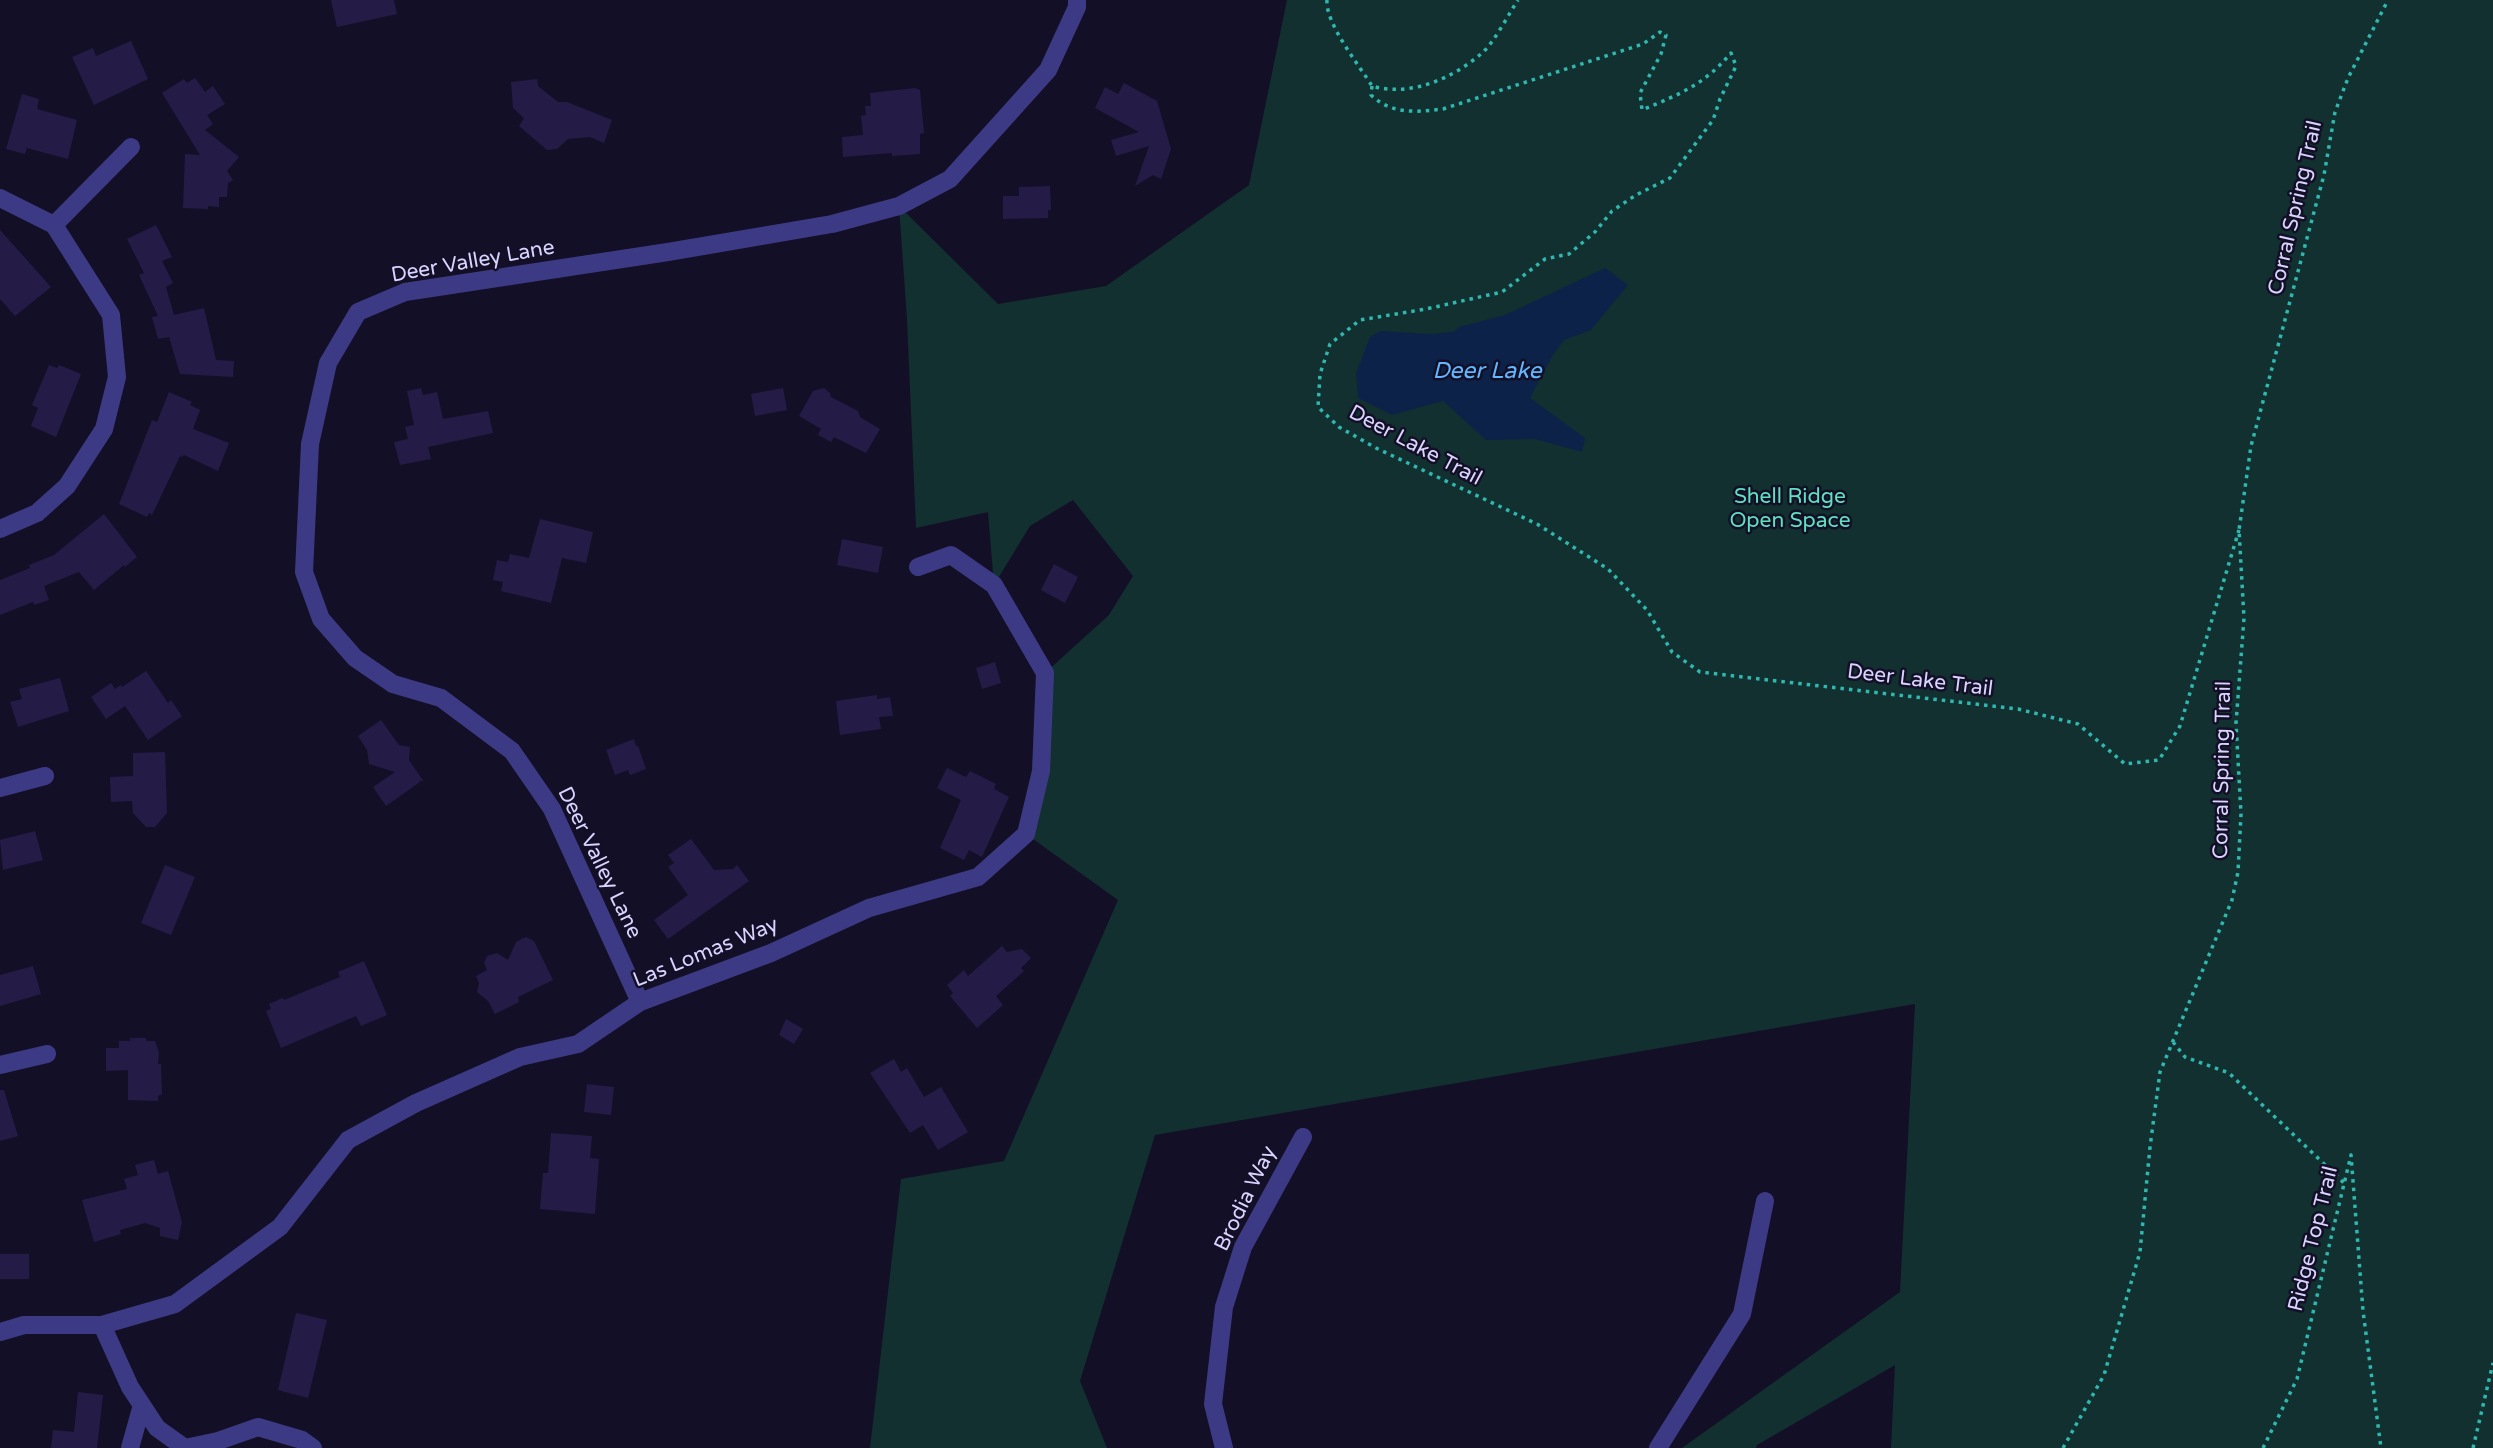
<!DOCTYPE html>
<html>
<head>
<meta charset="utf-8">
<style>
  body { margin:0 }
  canvas { display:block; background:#130f26 }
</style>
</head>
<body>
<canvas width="2493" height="1448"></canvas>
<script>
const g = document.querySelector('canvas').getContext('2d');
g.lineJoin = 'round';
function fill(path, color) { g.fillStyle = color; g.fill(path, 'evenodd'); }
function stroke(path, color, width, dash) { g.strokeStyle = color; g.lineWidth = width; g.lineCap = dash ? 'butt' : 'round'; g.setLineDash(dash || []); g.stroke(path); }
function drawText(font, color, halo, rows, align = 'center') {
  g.font = font + ' "Varela Round",sans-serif'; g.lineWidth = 5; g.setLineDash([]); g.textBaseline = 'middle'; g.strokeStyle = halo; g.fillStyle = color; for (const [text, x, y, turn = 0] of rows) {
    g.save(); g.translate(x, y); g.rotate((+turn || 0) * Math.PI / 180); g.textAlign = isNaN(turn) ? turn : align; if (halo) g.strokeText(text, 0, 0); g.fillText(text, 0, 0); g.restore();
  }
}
fill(new Path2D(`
  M1287 0H2493V1448H1891L1895 1365 1757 1445 1756 1448H1682L1900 1292 1915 1004 1155 1135 1080 1381 1107 1448H870L901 1179 1004 1161 1118 900 1026 834 1045 673 1109 615 1133 576 1073 500 1030 526 994 585 988 512 916 528 907 319 899 206 998 304 1106 286 1249 185Z`), '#12302f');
fill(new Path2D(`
  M1605 268 1628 285 1591 330 1564 340 1553 355 1530 398 1585 438 1582 452 1535 439 1486 440 1443 401 1392 415 1358 398 1356 373 1370 337 1381 331 1431 334 1453 332 1459 327 1505 315Z`), '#0c2248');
fill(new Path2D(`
  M331 0H394L397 14 337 27Z
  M131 41 148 79 94 105 72 57 93 48 96 56Z
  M195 78 205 92 213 86 225 104 207 115 213 124 205 130 239 157 227 171 233 180 228 183 227 197H219V207L208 206V209L183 208 185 154 200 155 162 93 184 79 187 83Z
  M537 79 538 86 558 102H567L612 120 604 143 590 137 568 139 557 149 547 150 519 126 524 118 513 108 511 82Z
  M1124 83 1157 101 1171 149 1161 179 1153 175 1135 186 1149 146 1116 156 1111 140 1139 132 1095 108 1105 87 1118 94Z
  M915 88 920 90 924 133 920 134V154L892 156V153L843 157 842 137 863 135 861 116 866 115 865 106H871L870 93Z
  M22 94 39 99 37 109 77 120 68 159 27 148 25 154 6 149Z
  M1050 186 1051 210H1048V218L1003 219V196H1019V187Z
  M156 225 172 257 162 261 173 283 166 287 174 315 204 308 216 360 234 361 233 377 180 374 169 337 158 339 152 317 158 316 139 275 144 273 127 239Z
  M0 230 51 287 15 316 0 299Z
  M49 365 57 368 59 365 81 374 56 437 31 426 38 408 32 405Z
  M421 388 423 395 437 392 443 419 488 411 493 433 428 447 431 459 400 465 394 442 408 439 405 427 414 425 407 391Z
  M783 388 787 410 755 416 751 394Z
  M824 388 830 393 831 397 858 411 860 417 880 429 866 453 834 437 831 442 818 435 821 429 799 416 813 391Z
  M169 392 192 402 190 405 200 410 193 429 229 443 218 471 184 455 182 457 180 456 152 515 149 513 147 517 119 504 152 420 157 422Z
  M104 514 137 557 125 567 124 565 94 590 79 572 44 586 49 600 34 605 33 602 0 615V580L30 568 29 565 54 555Z
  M540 519 593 532 586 563 562 558 551 603 501 591 503 582 493 580 497 560 508 562 510 554 529 558Z
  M842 539 883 547 878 573 837 565Z
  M1054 564 1078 577 1065 603 1041 590Z
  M995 662 1001 683 982 689 976 668Z
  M146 671 168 703 171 700 182 716 148 740 125 706 106 719 91 697 111 683 115 689 121 685 122 687Z
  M60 678 69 711 18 727 10 702 22 699 19 689Z
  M877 695V699L890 697 893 716 879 717 881 729 840 735 836 701Z
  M381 720 399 745 410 747 409 760 424 782 419 780 420 782 386 806 373 787 395 772 369 764 367 750 358 736Z
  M634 739 636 746H638L646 769 630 775 628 770 615 775 606 750Z
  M165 752 167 813 155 827H146L133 813 132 801 111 802 110 777 133 776V753Z
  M947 768 966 777 970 771 996 784 994 789 1009 797 982 857 969 850 964 860 940 848 961 800 937 788Z
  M35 831 43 860 3 870 0 840Z
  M691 839 714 870 733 869 737 865 749 881 668 939 654 920 688 895 668 867 674 863 668 855Z
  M165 865 195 877 171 935 141 923Z
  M526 937 534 941 553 980 518 997 519 1002 495 1014 488 1001 477 992 479 983 476 976 487 970 484 963 487 956 497 953 508 960 516 942Z
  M1002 946 1007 952 1022 949 1031 958 1021 968 1024 971 996 996 1003 1005 977 1028 950 996 953 993 947 985 964 970 968 976Z
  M364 961 387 1015 361 1026 356 1016 281 1048 266 1011 271 1009 269 1004 283 998 284 1000 340 977 338 972Z
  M33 966 41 994 0 1006V975Z
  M786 1019 803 1029 794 1044 779 1035Z
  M130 1038H146V1041H155L159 1052 158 1064H161L162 1094 158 1096V1101L128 1100V1070L106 1071V1048H119V1041H130Z
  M894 1059 901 1072 907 1068 924 1097 941 1087 968 1132 938 1150 923 1125 910 1133 870 1073Z
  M587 1084 614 1087 611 1115 584 1112Z
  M0 1090H4L18 1136 0 1141Z
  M551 1133 592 1136 590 1158 599 1159 595 1214 540 1209 543 1173H548Z
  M154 1160 158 1174 168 1171 182 1222 178 1240 160 1236V1228L145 1223 120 1230 121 1234 94 1242 82 1200 127 1189 124 1179 138 1175 135 1165Z
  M0 1254H29V1279H0Z
  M296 1313 327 1320 308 1398 278 1390Z
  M78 1392 103 1395 97 1448H51L53 1430 74 1432Z`), '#241b47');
stroke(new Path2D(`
  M1327 0C1325 23 1359 65 1372 86 1411 97 1451 79 1481 54 1494 43 1508 15 1518 0
  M1372 86 1371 95C1392 115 1417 112 1443 109L1643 44 1660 32 1666 35 1661 54 1640 93 1642 110C1680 94 1704 85 1731 53L1736 66 1720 99 1713 120 1670 178 1636 195 1612 211 1595 232 1569 254 1545 259 1502 292 1426 309 1360 320 1330 344 1320 374 1318 407 1339 427 1376 448 1537 524 1608 569 1647 610 1672 652 1700 672 2018 709 2078 724 2125 764 2159 760 2180 726 2239 530
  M2173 1042 2185 1057 2229 1073 2344 1183
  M2063 1448 2104 1375 2140 1252 2150 1147 2160 1072 2232 900 2238 872 2241 814 2236 723 2244 618 2239 530 2251 446 2324 175 2335 112 2348 78 2388 0
  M2263 1448 2297 1379 2351 1155 2363 1311 2381 1448
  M2473 1448 2493 1363`), '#2fb8b0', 3.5, [3.5, 5]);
stroke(new Path2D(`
  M0 198 54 225 111 315 117 377 104 429 67 486 37 513 0 529
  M54 225 131 147
  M0 788 45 776
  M640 1002 552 809 512 751 441 698 393 684 355 658 321 619 304 572 310 444 328 363 358 312 405 292 668 252 832 224 899 206 950 179 1048 70 1077 7V0
  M0 1065 47 1054
  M102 1325 130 1387 157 1428 185 1448 218 1441 258 1427 302 1440 313 1448
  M0 1332 24 1325H102L175 1304 280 1227 348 1140 416 1103 520 1057 578 1044 640 1002 771 953 869 908 978 877 1026 834 1041 771 1045 673 994 585 951 555 918 567
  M130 1448 142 1405
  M1224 1448 1213 1404 1224 1307 1243 1247 1303 1137
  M1658 1448 1742 1314 1765 1201`), '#3d3a85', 18);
drawText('21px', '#d9d4ff', '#130f26', [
  ["Corral Spring Trail",2296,208,-77],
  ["Deer Valley Lane",473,262,-10],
  ["Deer Lake Trail",1415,446,28],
  ["Deer Lake Trail",1920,681,7],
  ["Corral Spring Trail",2223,770,-89],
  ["Deer Valley Lane",599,863,64],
  ["Las Lomas Way",706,953,-22],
  ["Brodia Way",1246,1199,-64],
  ["Ridge Top Trail",2314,1239,-76]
]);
drawText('21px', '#5fe0c0', '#130f26', [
  ["Shell Ridge",1790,497],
  ["Open Space",1790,521]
]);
drawText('italic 23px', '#62b6ff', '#130f26', [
  ["Deer Lake",1487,372]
]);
</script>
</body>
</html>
